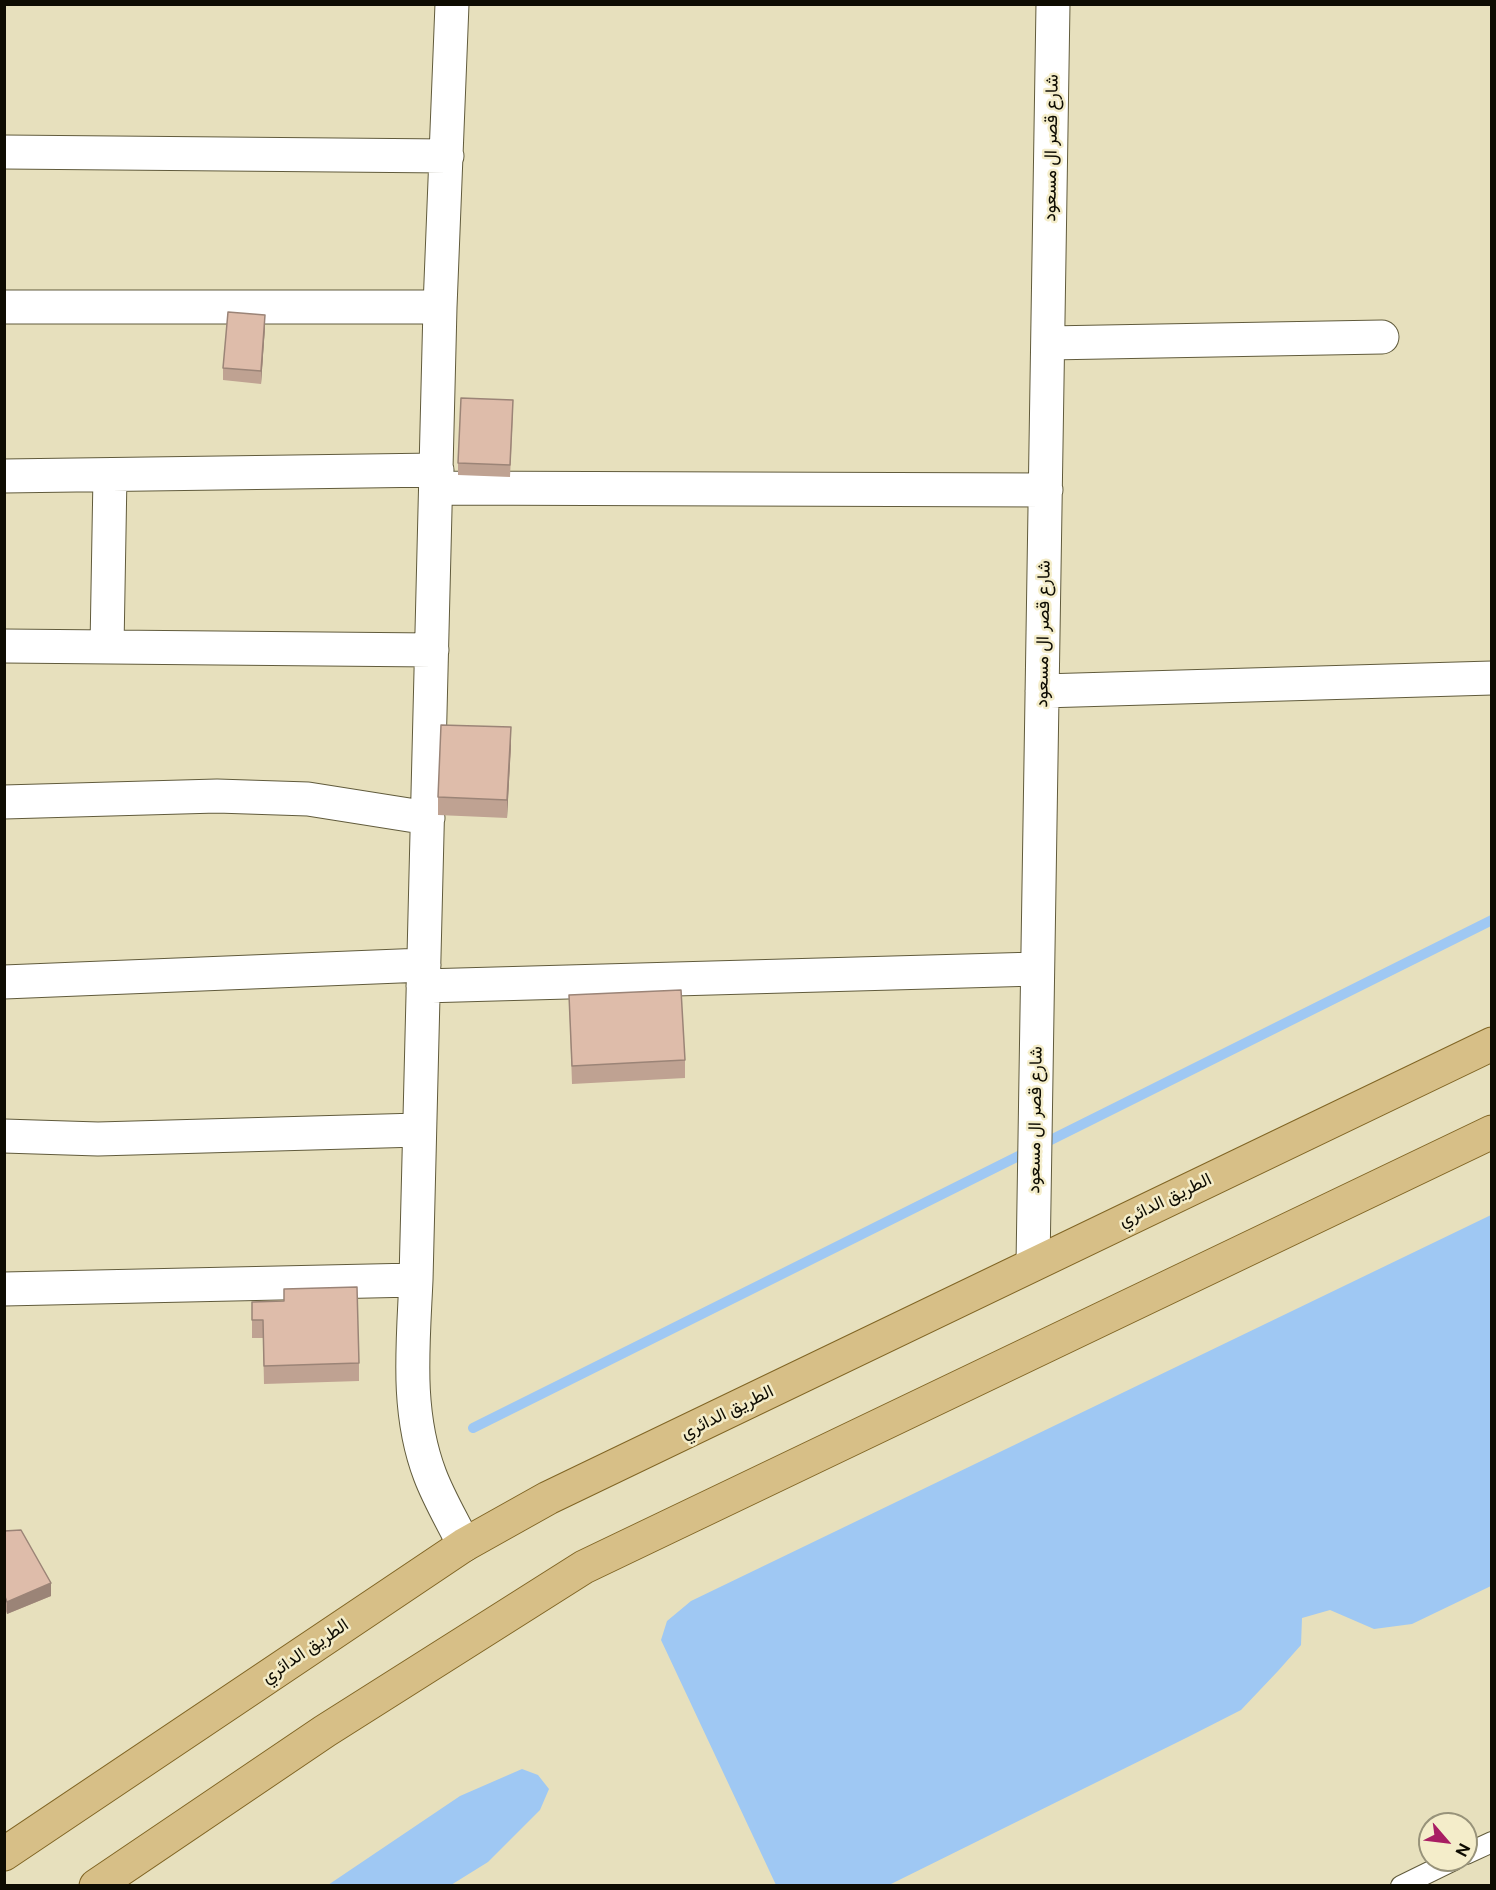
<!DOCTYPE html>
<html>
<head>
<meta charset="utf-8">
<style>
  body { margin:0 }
  #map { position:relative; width:1496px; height:1890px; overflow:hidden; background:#e7e0bd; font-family:"Public Sans",sans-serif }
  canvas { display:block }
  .frame { position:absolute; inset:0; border:6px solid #0e0c02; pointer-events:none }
  .north { position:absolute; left:1418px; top:1812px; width:60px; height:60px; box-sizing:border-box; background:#f4edca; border:2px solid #98937a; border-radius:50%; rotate:118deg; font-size:16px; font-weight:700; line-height:24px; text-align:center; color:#0e0c02 }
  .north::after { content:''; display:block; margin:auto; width:21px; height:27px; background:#a81e63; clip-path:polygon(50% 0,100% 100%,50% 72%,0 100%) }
</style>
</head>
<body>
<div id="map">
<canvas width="1496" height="1890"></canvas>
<div class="frame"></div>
<div class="north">N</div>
</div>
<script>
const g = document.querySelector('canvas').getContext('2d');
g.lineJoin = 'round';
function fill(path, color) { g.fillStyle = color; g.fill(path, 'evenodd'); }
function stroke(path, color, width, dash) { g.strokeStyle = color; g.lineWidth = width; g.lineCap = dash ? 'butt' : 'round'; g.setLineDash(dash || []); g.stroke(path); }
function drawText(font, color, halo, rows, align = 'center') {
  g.font = font + ' "Public Sans",Vazirmatn,sans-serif'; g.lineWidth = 5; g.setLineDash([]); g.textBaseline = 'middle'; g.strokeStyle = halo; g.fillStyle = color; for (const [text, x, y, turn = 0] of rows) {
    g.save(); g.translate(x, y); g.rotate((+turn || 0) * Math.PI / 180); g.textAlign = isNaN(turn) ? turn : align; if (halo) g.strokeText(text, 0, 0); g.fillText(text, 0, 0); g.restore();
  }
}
fill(new Path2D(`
  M1491 1215V1586L1412 1624 1374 1629 1330 1610 1302 1618 1301 1645 1278 1671 1241 1710 1188 1737 889 1885H776L661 1640 667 1621 691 1601Z
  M522 1769 538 1775 549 1789 540 1810 488 1862 451 1885H328L460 1796Z`), '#9fc8f3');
stroke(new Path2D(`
  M473 1428 1492 920`), '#9fc8f3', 10);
const lane = new Path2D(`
  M1466 1854 1492 1842
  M1401 1886 1454 1860`);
const street = new Path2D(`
  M452 4 440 307 416 1280C413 1346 406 1412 430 1475 439 1499 453 1522 464 1545
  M4 152 447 156
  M4 307H440
  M1048 343 1382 337
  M4 476 437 470
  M437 488 1046 490
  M4 646 432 650
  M107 647 110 475
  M1042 691 1492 678
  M4 802 217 796 308 799 428 818
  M4 982 424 965
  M423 986 1037 969
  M4 1136 98 1139 419 1130
  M1033 1264 1053 4
  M4 1289 416 1280`);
const primary = new Path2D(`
  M4 1854 464 1545 548 1498 1492 1044
  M96 1886 325 1731 584 1567 1492 1132`);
stroke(lane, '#615b3c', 22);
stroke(street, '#615b3c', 35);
stroke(primary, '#806524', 35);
stroke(lane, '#fff', 20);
stroke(street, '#fff', 33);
stroke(primary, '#d7bf87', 33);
fill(new Path2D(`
  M265 327 261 384 223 380V368Z
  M513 412 510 477 458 475V463Z
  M511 745 507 818 438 815V797Z
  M569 995 685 1060V1078L572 1084Z
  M252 1302 359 1363V1381L264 1384 263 1338H252Z
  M4 1531 51 1596 7 1614 4 1606Z`), '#bfa292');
fill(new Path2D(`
  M265 315V327L261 384V371Z
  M511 727V745L507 818V800Z
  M51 1583V1596L7 1614V1602Z`), '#9b8477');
const building = new Path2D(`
  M228 312 265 315 261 371 223 368Z
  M461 398 513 400 510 465 458 463Z
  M441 725 511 727 507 800 438 797Z
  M681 990 685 1060 572 1066 569 995Z
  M357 1287 359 1363 264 1366 263 1320H252V1302L284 1301V1289Z
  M21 1530 51 1583 7 1602 4 1594V1531Z`);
fill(building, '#debcaa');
stroke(building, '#9b8477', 1.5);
drawText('18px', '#0e0c02', '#f4edca', [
  ["شارع قصر ال مسعود",1051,148,-89],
  ["شارع قصر ال مسعود",1043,634,-89],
  ["شارع قصر ال مسعود",1035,1120,-89],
  ["الطريق الدائري",1165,1200,-26],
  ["الطريق الدائري",727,1412,-26],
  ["الطريق الدائري",305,1651,-34]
]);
</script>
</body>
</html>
